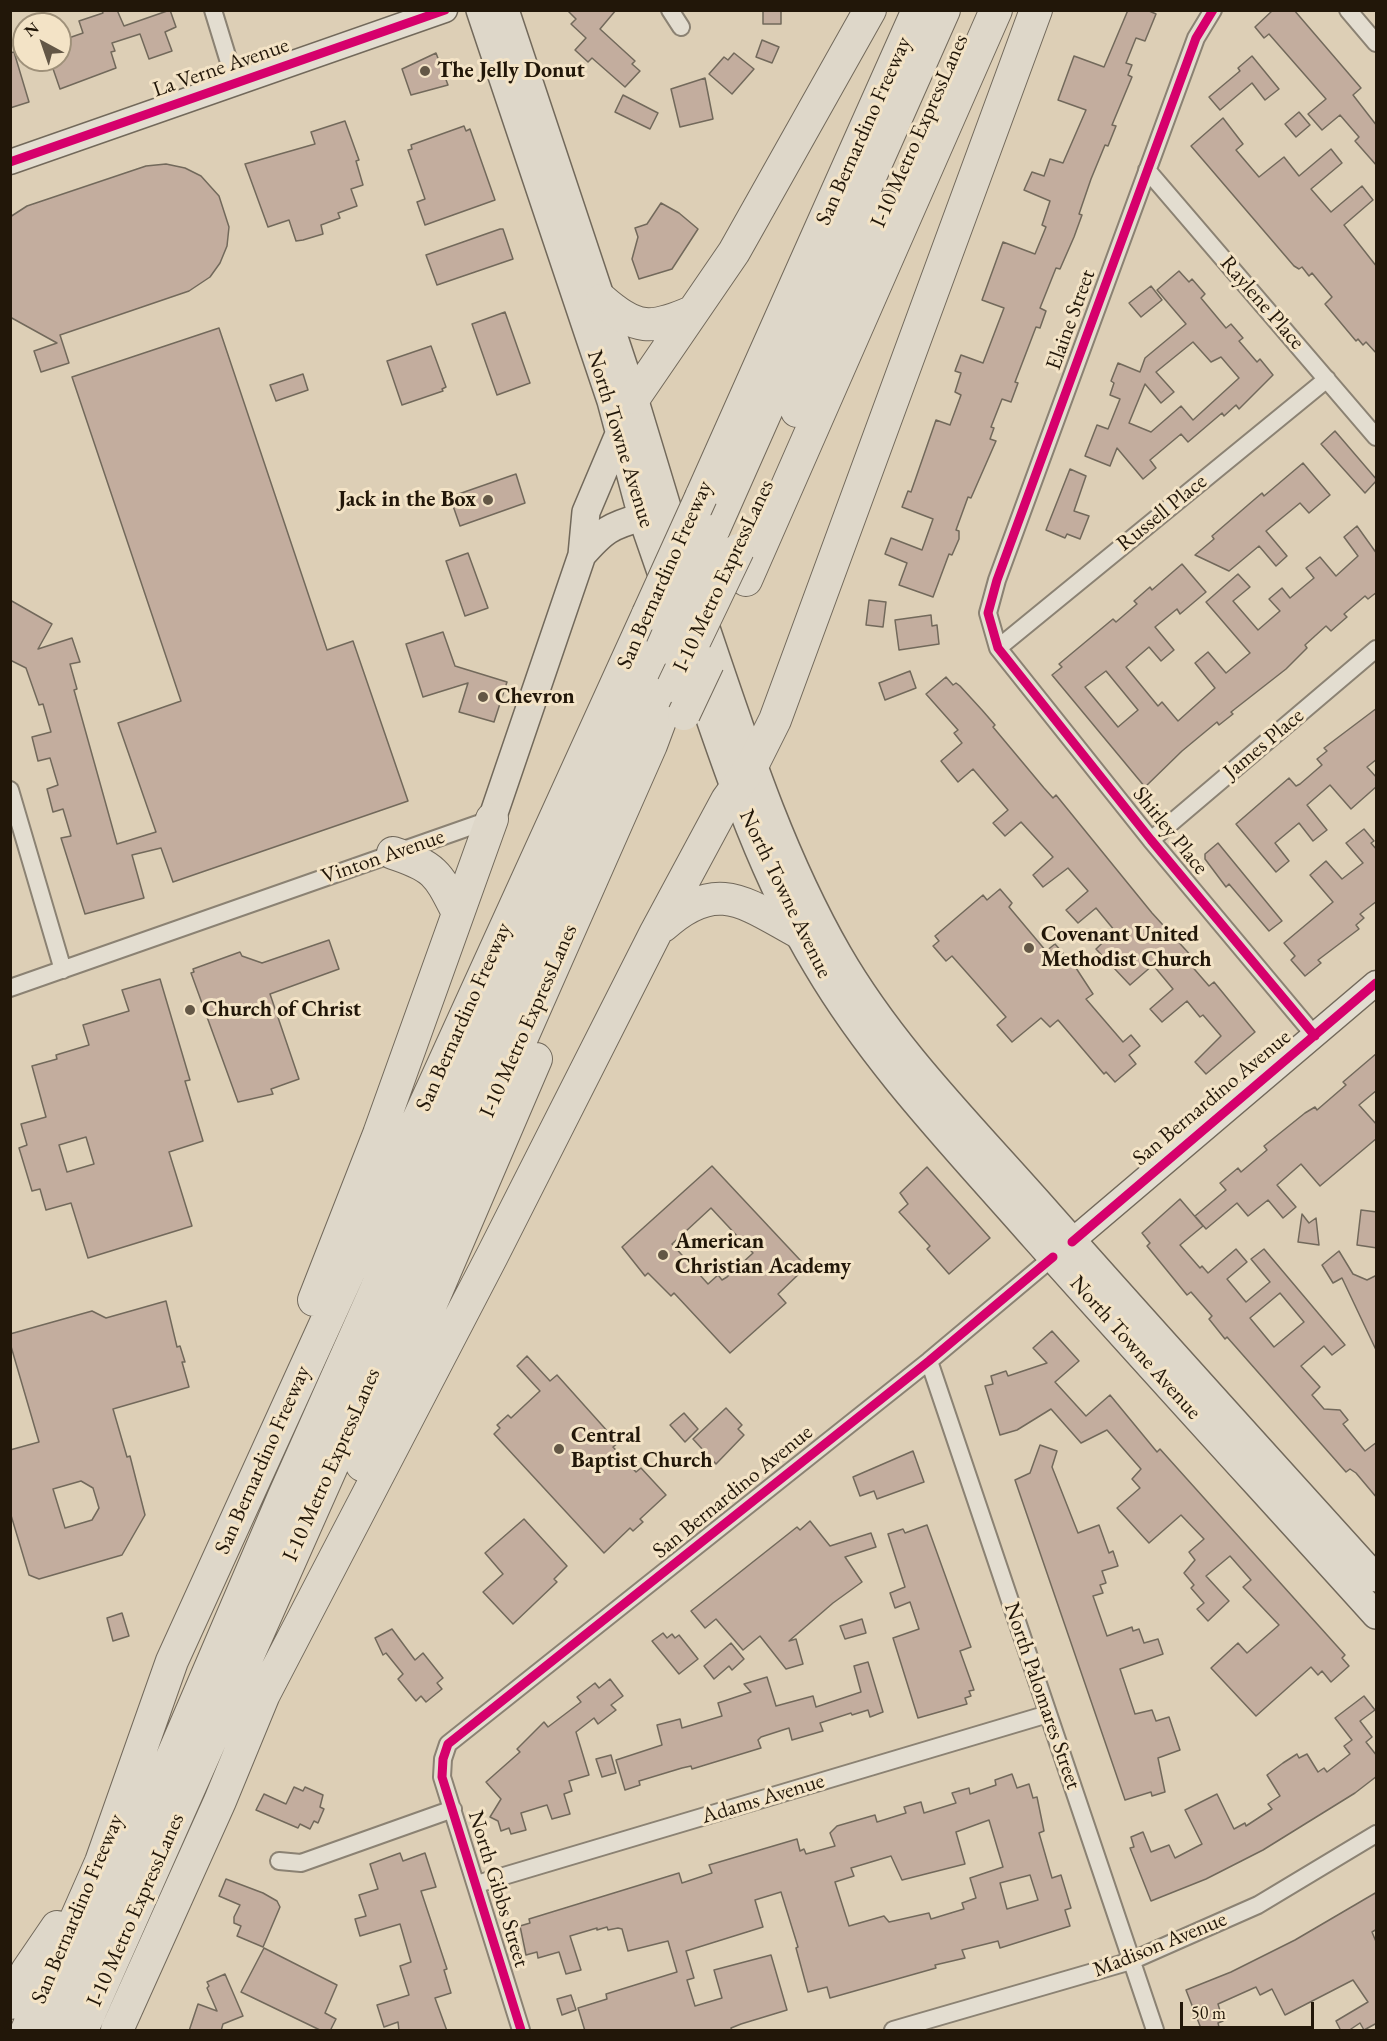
<!DOCTYPE html>
<html>
<head>
<meta charset="utf-8">
<style>
  body { margin:0 }
  #map { position:relative; width:1387px; height:2041px; overflow:hidden; background:#ddcfb6; font-family:"EB Garamond",serif }
  canvas { display:block }
  .frame { position:absolute; inset:0; border:12px solid #221709; pointer-events:none }
  .north { position:absolute; left:12px; top:12px; width:60px; height:60px; box-sizing:border-box; background:#f3e3c6; border:2px solid #9f917a; border-radius:50%; rotate:320deg; font-size:16px; font-weight:700; line-height:24px; text-align:center; color:#221709 }
  .north::after { content:''; display:block; margin:auto; width:21px; height:27px; background:#635746; clip-path:polygon(50% 0,100% 100%,50% 72%,0 100%) }
  .scale { position:absolute; left:1180px; top:2002px; width:134px; height:27px; box-sizing:border-box; border:3px solid #221709; border-top:0; padding-left:8px; font-size:18px; line-height:21px; white-space:nowrap; color:#221709; -webkit-text-stroke:4px #f3e3c6; paint-order:stroke }
</style>
</head>
<body>
<div id="map">
<canvas width="1387" height="2041"></canvas>
<div class="frame"></div>
<div class="north">N</div>
<div class="scale">50 m</div>
</div>
<script>
const g = document.querySelector('canvas').getContext('2d');
g.lineJoin = 'round';
function fill(path, color) { g.fillStyle = color; g.fill(path, 'evenodd'); }
function stroke(path, color, width, dash) { g.strokeStyle = color; g.lineWidth = width; g.lineCap = dash ? 'butt' : 'round'; g.setLineDash(dash || []); g.stroke(path); }
function drawText(font, color, halo, rows, align = 'center') {
  g.font = font + ' "EB Garamond",serif'; g.lineWidth = 6; g.setLineDash([]); g.textBaseline = 'middle'; g.strokeStyle = halo; g.fillStyle = color; for (const [text, x, y, turn = 0] of rows) {
    g.save(); g.translate(x, y); g.rotate((+turn || 0) * Math.PI / 180); g.textAlign = isNaN(turn) ? turn : align; if (halo) g.strokeText(text, 0, 0); g.fillText(text, 0, 0); g.restore();
  }
}
const building = new Path2D(`
  M102 10H117L124 26 170 10 176 27 165 32 172 51 149 59 140 34 112 43 115 51 111 52 116 68 60 89 50 60H60V41L83 33 79 21 103 13Z
  M567 10H616L600 29 635 61 632 64 640 71 625 87 592 58 588 62 575 50 586 38 571 24 576 19Z
  M763 10H781V24H763Z
  M1128 10H1147L1156 14 1145 41 1136 38 1126 63 1132 65 1128 75 1132 77 1112 125 1116 126 1108 146 1105 145 1091 179 1079 214 1082 215 1074 237 1060 269 1056 268 1040 308 1046 311 1040 328 1036 327 1015 382 1018 383 1011 402 1002 399 991 427 994 428 990 439 996 441 971 498 968 497 956 530 959 531V539L952 555 949 554 933 597 899 585 907 563 885 554 891 538 922 550 933 519 902 507 908 491 911 492 936 420 950 425 961 395 955 392 961 373 955 371 961 355 983 363 1004 308 982 300 1003 242 1035 254 1046 227 1042 225 1050 201 1024 190 1032 172 1044 176 1050 159 1063 163 1086 110 1058 100 1074 56 1104 67Z
  M1273 10H1294L1361 88 1353 95 1377 126V166L1355 141 1359 137 1340 115 1322 130 1308 114 1326 99 1269 34 1264 38 1255 27Z
  M762 40 779 47 772 63 756 57Z
  M14 52 29 102 10 108V53Z
  M436 53 448 85 411 95 402 69Z
  M734 53 754 69 732 94 709 74 724 57 728 60Z
  M1252 56 1279 89 1265 100 1252 83 1220 110 1209 97 1240 71 1238 68Z
  M705 78 713 119 680 127 671 89Z
  M623 95 658 113 650 129 615 112Z
  M1299 112 1310 125 1296 137 1285 124Z
  M1223 118 1243 144 1236 150 1259 177 1284 157 1299 176 1331 149 1342 163 1311 189 1331 212 1362 186 1373 200 1344 225 1377 267V354L1366 342 1363 345 1358 339 1356 341 1325 304 1332 297 1312 273 1309 276 1302 267 1299 269 1294 266 1191 146Z
  M345 121 359 160 356 161 363 185 351 189 357 206 338 213 340 218 321 225 323 234 303 240 296 241 289 220 268 227 245 164 315 144 311 132Z
  M464 126 466 131 470 129 495 200 425 225 417 202 425 199 408 150 412 149 411 145Z
  M166 164 185 168 201 176 219 196 229 227 227 246 220 263 210 277 189 291 60 335 69 363 41 372 34 351 57 343 10 317V217L27 206 146 166Z
  M661 203 679 213 698 229 672 269 639 279 632 259 638 237 635 228 647 224Z
  M500 229H503L513 259 437 285 426 255Z
  M1179 271 1189 282 1192 279 1205 294 1201 298 1226 328 1231 324 1243 338 1239 341 1257 362 1260 359 1273 375 1239 409 1236 405 1224 416 1222 413 1188 442 1181 434 1150 460 1156 468 1143 479 1117 448 1110 466 1085 456 1097 425 1108 429 1120 399 1110 395 1114 383 1111 381 1118 363 1140 372 1145 358 1186 324 1157 290ZM1193 342 1211 362 1221 357 1239 378 1193 420 1181 406 1151 432 1129 423 1145 384 1161 403 1174 392 1156 372Z
  M1151 286 1162 300 1141 317 1129 303Z
  M505 312 530 383 497 395 472 324Z
  M219 328 327 650 353 641 408 801 173 882 161 848 132 855 144 898 85 914 61 838 71 836 63 809 53 812 47 789 58 785 50 758 38 761 32 737 51 732 43 704 39 705 26 668 10 660V600L52 624 38 649 72 638 80 662 70 664 77 689 74 690 117 844 156 832 118 723 181 701 72 377Z
  M431 346 446 387 442 389 443 391 402 405 387 361Z
  M303 374 308 390 276 401 270 385Z
  M1335 431 1377 480 1365 493 1321 444Z
  M1303 463 1330 495 1309 513 1300 503 1266 531 1287 556 1276 566 1259 546 1229 571 1195 555 1214 539 1212 536 1248 505 1262 493 1264 496Z
  M1070 469 1086 476 1074 511 1089 516 1080 539 1067 534 1065 538 1046 530Z
  M516 474 525 503 460 526 450 497Z
  M1357 526 1377 554V592L1368 599 1365 596 1344 614 1347 617 1331 631 1326 626 1305 645 1307 648 1286 669 1231 712 1233 714 1219 725 1217 722 1182 751 1145 787 1052 675 1062 667 1059 664 1113 619 1116 622 1137 604 1134 601 1150 587 1152 590 1182 564 1206 592 1180 614 1177 609 1155 627 1174 650 1161 661 1149 647 1126 667 1158 706 1162 702 1178 721 1215 688 1195 663 1208 652 1226 673 1250 653 1206 602 1238 574 1250 587 1233 601 1258 630 1280 611 1269 599 1282 588 1290 598 1314 578 1306 568 1320 557 1336 576 1358 556 1344 537ZM1106 671 1138 710 1118 727 1085 687Z
  M468 553 488 608 465 616 446 561Z
  M869 600 886 602 883 627 866 625Z
  M931 615 932 626 937 625 939 644 899 650 895 620Z
  M443 632 455 666 507 682 494 722 459 712 468 683 423 697 406 644Z
  M910 671 916 688 885 700 879 683Z
  M946 677 953 685 956 683 960 686 982 710 995 725 993 727 1044 788 1053 798 1056 795 1152 913 1194 959 1189 963 1209 986 1214 982 1255 1032 1206 1074 1195 1062 1221 1036 1203 1015 1200 1017 1187 1001 1162 1022 1150 1009 1173 989 1153 965 1130 985 1096 949 1115 931 1096 908 1078 923 1066 910 1088 891 1068 868 1043 887 1033 875 1053 857 1021 822 1005 836 993 823 1008 810 973 769 958 782 941 761 962 743 954 733 958 730 926 694Z
  M1377 708V759L1367 767 1377 778V786L1351 809 1330 785 1307 805 1327 830 1313 841 1299 823 1275 843 1289 861 1276 872 1236 824 1289 778 1296 786 1300 784 1322 765 1317 759 1327 751 1324 748Z
  M1364 829 1374 841 1371 843 1377 850V901L1360 914 1364 918 1356 925 1359 929 1318 960 1321 963 1305 976 1291 960 1295 956 1284 943 1333 902 1310 875 1326 861 1342 879 1363 863 1346 843Z
  M1218 843 1282 921 1269 931 1229 884 1226 887 1205 859V854Z
  M1000 889 1012 903 1009 907 1046 951 1055 944 1076 968 1093 994 1086 999 1123 1042 1131 1035 1140 1046 1129 1055 1136 1064 1115 1082 1106 1072 1104 1074 1058 1020 1050 1027 1041 1018 1012 1042 997 1025 1006 1017 952 956 946 961 933 946 939 941 935 936 983 895 987 900Z
  M329 940 339 969 270 994 299 1079 271 1089 273 1094 238 1102 191 973 194 972 193 969 240 952 242 956 262 963Z
  M160 979 190 1080 185 1081 203 1141 169 1152 192 1226 88 1258 71 1203 46 1210 40 1189 32 1191 19 1148 27 1145 21 1124 46 1117 32 1066 57 1059 56 1055 89 1045 83 1025 129 1011 122 990ZM86 1137 94 1164 67 1172 59 1145Z
  M1377 1053V1090L1359 1105 1377 1125V1138L1320 1186 1301 1164 1277 1185 1296 1207 1283 1218 1268 1200 1248 1216 1237 1203 1206 1229 1195 1216 1226 1190 1220 1183 1238 1168 1241 1172 1267 1150 1264 1146 1305 1113 1315 1107 1317 1110 1346 1085 1343 1082Z
  M712 1166 801 1261 797 1265 802 1271 778 1294 786 1303 730 1353 674 1293 671 1296 648 1273 645 1276 622 1247ZM711 1208 753 1253 727 1277 722 1280 718 1275 708 1284 672 1244Z
  M927 1167 990 1238 949 1274 927 1249 930 1246 899 1212 908 1204 900 1193Z
  M1180 1199 1203 1226 1180 1245 1200 1268 1202 1266 1208 1273 1236 1249 1247 1262 1227 1279 1246 1302 1270 1282 1251 1259 1264 1249 1345 1345 1332 1355 1324 1346 1301 1366 1320 1387 1312 1395 1324 1409 1340 1410 1348 1420 1343 1424 1365 1451 1377 1442V1498L1356 1473 1350 1469 1346 1472 1227 1337 1225 1339 1209 1319 1212 1316 1191 1292 1187 1295 1147 1246 1150 1243 1142 1233ZM1280 1293 1304 1322 1274 1347 1250 1318Z
  M1361 1210 1377 1212V1248L1357 1245Z
  M1302 1214 1309 1223 1316 1218 1319 1245 1298 1242Z
  M1339 1251 1353 1274 1367 1280 1377 1275V1352L1342 1278 1333 1283 1322 1265Z
  M166 1301 177 1347 180 1346 185 1362H182L189 1387 113 1409 127 1457 130 1456 145 1515 122 1555 39 1579 29 1575 10 1512V1450L39 1442 10 1343V1334L92 1311 106 1318ZM81 1481 93 1488 99 1508 92 1520 65 1528 53 1489Z
  M1052 1331 1079 1361 1055 1382 1086 1416 1110 1395 1157 1452 1160 1449 1345 1655 1342 1658 1349 1666 1331 1682 1322 1671 1318 1675 1311 1667 1256 1716 1211 1668 1238 1643 1247 1653 1279 1625 1243 1587 1251 1580 1230 1556 1206 1576 1229 1601 1208 1621 1197 1609 1204 1603 1191 1588 1194 1585 1184 1573 1195 1560 1189 1552 1204 1539 1181 1515 1149 1543 1117 1508 1140 1488 1132 1479 1141 1469 1107 1430 1081 1443 1051 1409 1017 1430 1000 1435 985 1386 993 1384 991 1376 1006 1371 1008 1376 1047 1363 1033 1348Z
  M527 1356 550 1381 557 1375 618 1443 613 1447 636 1472 641 1468 666 1495 640 1519 643 1522 633 1531 630 1528 604 1553 494 1434 500 1428 497 1425 508 1415 511 1418 540 1391 517 1366Z
  M726 1408 742 1425 738 1429 744 1435 716 1464 693 1439Z
  M684 1413 698 1429 685 1442 670 1425Z
  M1040 1445 1057 1451 1052 1467 1078 1533 1099 1525 1109 1553 1113 1551 1118 1566 1102 1571 1106 1583 1100 1585 1103 1593 1093 1596 1107 1636 1132 1627 1133 1631 1139 1629 1144 1643 1158 1639 1163 1654 1120 1669 1135 1714 1152 1710 1156 1721 1169 1717 1180 1750 1158 1758 1165 1792 1152 1796 1151 1792 1125 1800 1015 1480 1030 1473Z
  M913 1451 924 1482 877 1499 874 1491 860 1496 853 1477Z
  M524 1519 567 1566 554 1579 557 1582 513 1624 483 1592 503 1574 485 1553Z
  M810 1521 830 1546 871 1533 876 1547 845 1557 862 1582 833 1603 789 1641 796 1639 803 1664 786 1669 760 1636 743 1650 716 1619 705 1628 691 1611 797 1527 800 1530Z
  M927 1525 971 1647 960 1651 974 1690 969 1691 971 1696 965 1698 967 1704 918 1718 893 1638 919 1629 910 1602 895 1608 890 1593 905 1587 888 1534 903 1529 905 1533Z
  M122 1613 129 1636 113 1641 107 1618Z
  M862 1619 866 1633 845 1639 840 1626Z
  M392 1629 415 1660 423 1653 443 1678 437 1683 442 1689 426 1702 421 1696 416 1701 398 1679 403 1674 386 1653 383 1655 375 1638Z
  M663 1633 667 1638 672 1634 675 1638 679 1635 698 1659 679 1674 652 1641Z
  M731 1643 744 1659 732 1670 729 1666 714 1679 704 1666Z
  M868 1662 883 1712 870 1717 868 1710 852 1715 851 1713 820 1723 823 1731 792 1740 789 1728 761 1737 758 1740 761 1748 692 1769 691 1766 682 1768 639 1781 640 1785 625 1790 616 1760 662 1745 657 1725 680 1719 682 1728 722 1716 718 1703 751 1692 744 1684 767 1677 776 1706 813 1696 816 1707 861 1692 854 1666Z
  M610 1679 623 1696 611 1705 616 1710 598 1724 594 1718 576 1732 589 1775 569 1781 572 1791 564 1794 570 1814 552 1819 547 1805 521 1813 526 1830 511 1834 509 1828 501 1831 498 1821 490 1817 501 1799 486 1782 520 1752 517 1749 544 1722 548 1727 581 1702 577 1697 595 1683 599 1688Z
  M1364 1696 1375 1710 1360 1721 1372 1737 1366 1742 1377 1756V1776L1355 1793 1263 1850 1206 1879 1151 1901 1130 1848 1134 1847 1131 1837 1143 1832 1151 1852 1169 1845 1175 1858 1202 1844 1185 1810 1217 1794 1234 1829 1245 1823 1246 1826 1272 1809 1268 1804 1280 1796 1267 1775 1283 1763 1297 1754 1299 1758 1307 1754 1318 1772 1324 1768 1327 1772 1350 1754 1344 1746 1352 1740 1335 1718Z
  M611 1755 616 1773 602 1777 596 1759Z
  M1012 1774 1017 1788 1029 1784 1033 1798 1037 1797 1044 1831 1039 1833 1052 1878 1061 1875 1071 1908 1065 1910 1070 1926 1000 1948 998 1941 962 1950 965 1958 935 1965 936 1968 830 1998 827 1987 808 1992 796 1948 798 1947 781 1892 755 1900 763 1927 686 1951 694 1978 687 1980 695 2006 722 1998 714 1970 771 1955 787 2010 741 2024 731 2028 732 2031H585L578 2008 607 1999 606 1994 677 1972 668 1941 628 1951 622 1929 618 1928 608 1930 607 1927 597 1930V1928L570 1936 581 1970 566 1974 559 1952 538 1958 537 1952 526 1955 520 1926 530 1923 529 1919 679 1873 682 1883 712 1873 709 1865 797 1839 800 1851 804 1849 806 1854 835 1846 830 1833 837 1826 875 1815 877 1822 906 1813 904 1807 921 1802 924 1813 956 1803 952 1793 969 1788 970 1794 996 1785 995 1780ZM989 1820 1003 1867 970 1878 976 1898 962 1903 964 1909 931 1919 929 1913 889 1922 884 1916 849 1926 835 1882 854 1876 851 1868 891 1856 902 1880 965 1864 956 1832ZM1030 1875 1038 1900 1007 1909 1000 1883Z
  M294 1787 303 1791 305 1787 323 1795 320 1807 324 1809 318 1823 314 1821 310 1829 300 1824 298 1828 256 1810 264 1794 286 1804Z
  M400 1853 403 1861 425 1853 436 1887 421 1891 447 1969 444 1970 451 1993 435 1998 447 2031H399L398 2022 384 2027 377 2005 409 1995 400 1966 411 1962 400 1924 360 1936 355 1919 366 1916 359 1895 378 1889 370 1864Z
  M226 1879 263 1893 277 1901 280 1907 263 1947 237 1936 241 1926 234 1923V1917L240 1905 219 1896Z
  M1377 1892V1929L1372 1932 1377 1944V2023L1364 2030 1360 2023 1348 2031H1341L1336 2021 1368 2002 1353 1980 1285 2015 1272 1989 1260 1995 1256 1987 1218 2004 1223 2021 1218 2023 1220 2031H1202L1186 1990 1231 1972 1295 1940Z
  M264 1948 337 1985 325 2013 336 2019 330 2031H322L241 1992Z
  M225 1974 243 2016 223 2024 221 2031H189L198 2004 217 2011 207 1988 209 1986 207 1982Z
  M571 1995 576 2010 562 2015 557 1999Z`);
fill(building, '#c3ad9e');
stroke(building, '#72695b', 1.5);
const minor = new Path2D(`
  M213 10 236 85
  M670 10 681 27
  M1213 10 1196 38 997 580 988 613 998 648 1151 840 1315 1036
  M1348 10 1376 43
  M1147 170 1376 437
  M998 648 1327 379
  M10 790 63 970
  M1151 840 1376 649
  M10 988 492 819
  M929 1361 1155 2030
  M279 1861 301 1863 453 1809
  M477 1884 1048 1714
  M521 2030 442 1777 443 1759 448 1744 929 1361 1053 1257
  M893 2030 1131 1961 1258 1905 1376 1834`);
const secondary = new Path2D(`
  M10 162 445 10
  M1058 1253 1376 983`);
const primary = new Path2D(`
  M480 10 611 401 642 517 668 592
  M505 10 634 398 683 560
  M582 555C604 530 610 526 642 517
  M699 608C739 724 776 846 838 954 891 1046 968 1123 1038 1202 1150 1329 1263 1453 1376 1578
  M694 672C728 772 762 875 817 966 876 1066 959 1151 1035 1238 1148 1365 1263 1490 1376 1615
  M492 819 582 555 586 512 622 427`);
const motorway = new Path2D(`
  M602 300C636 330 651 330 692 312
  M634 398 734 252 870 10
  M797 411 887 207
  M701 497 918 10
  M713 531 944 10
  M746 580 996 10
  M393 853C436 867 438 874 458 913
  M663 926C717 877 745 903 800 933
  M314 1300 379 1134 492 819
  M362 1465 536 1059
  M261 1700 492 1256 656 932 727 800 753 764 775 720 1036 10
  M10 2003 27 1971 57 1927
  M27 2030 101 1862 172 1661 648 614
  M55 2030 284 1496 662 648
  M82 2030 512 1060 651 745 673 686
  M117 2030 220 1801 269 1682`);
stroke(minor, '#8b8273', 20);
stroke(secondary, '#72695b', 27);
stroke(primary, '#72695b', 30);
stroke(motorway, '#72695b', 34);
stroke(minor, '#e3ddd0', 16);
stroke(secondary, '#e3ddd0', 24);
stroke(primary, '#ded7c9', 27);
stroke(motorway, '#ded7c9', 32);
const motorwayBridge = new Path2D(`
  M648 614 701 497
  M662 648 713 531
  M673 686 738 550
  M684 714 708 663`);
stroke(motorwayBridge, '#72695b', 34, []);
stroke(motorwayBridge, '#ded7c9', 32);
stroke(new Path2D(`
  M1213 10 1196 38 997 580 988 613 998 648 1151 840 1315 1036
  M10 162 445 10
  M1072 1242 1376 983
  M521 2030 442 1777 443 1759 448 1744 929 1361 1053 1257`), '#d6006c', 9);
for (const [x, y, r, color] of [
  [425,71,6,"#635746"],
  [488,500,6,"#635746"],
  [483,697,6,"#635746"],
  [1029,948,6,"#635746"],
  [190,1010,6,"#635746"],
  [663,1255,6,"#635746"],
  [559,1449,6,"#635746"]
]) { const dot = new Path2D(); dot.arc(x, y, r, 0, 2 * Math.PI); g.fillStyle = color; g.fill(dot); stroke(dot, '#f3e3c6', 2); }
drawText('22px', '#221709', '#f3e3c6', [
  ["La Verne Avenue",221,68,-19],
  ["San Bernardino Freeway",864,131,-66],
  ["I-10 Metro ExpressLanes",920,131,-66],
  ["Raylene Place",1262,303,49],
  ["Elaine Street",1071,320,-70],
  ["North Towne Avenue",620,439,73],
  ["Russell Place",1162,513,-39],
  ["San Bernardino Freeway",665,575,-66],
  ["I-10 Metro ExpressLanes",724,576,-65],
  ["James Place",1264,744,-40],
  ["Shirley Place",1170,831,51],
  ["Vinton Avenue",383,857,-19],
  ["North Towne Avenue",785,894,64],
  ["San Bernardino Freeway",464,1017,-66],
  ["I-10 Metro ExpressLanes",529,1021,-66],
  ["San Bernardino Avenue",1212,1098,-40],
  ["North Towne Avenue",1135,1348,48],
  ["San Bernardino Freeway",263,1460,-66],
  ["I-10 Metro ExpressLanes",332,1465,-66],
  ["San Bernardino Avenue",733,1492,-39],
  ["North Palomares Street",1042,1696,71],
  ["Adams Avenue",763,1799,-17],
  ["North Gibbs Street",498,1889,73],
  ["San Bernardino Freeway",78,1909,-67],
  ["I-10 Metro ExpressLanes",136,1910,-66],
  ["Madison Avenue",1160,1945,-22]
]);
drawText('bold 22px', '#221709', '#f3e3c6', [
  ["The Jelly Donut",437,71],
  ["Jack in the Box",476,500,"right"],
  ["Chevron",495,697],
  ["Covenant United",1041,935],
  ["Methodist Church",1041,960],
  ["Church of Christ",202,1010],
  ["American",675,1242],
  ["Christian Academy",675,1267],
  ["Central",571,1436],
  ["Baptist Church",571,1461]
], 'left');
</script>
</body>
</html>
